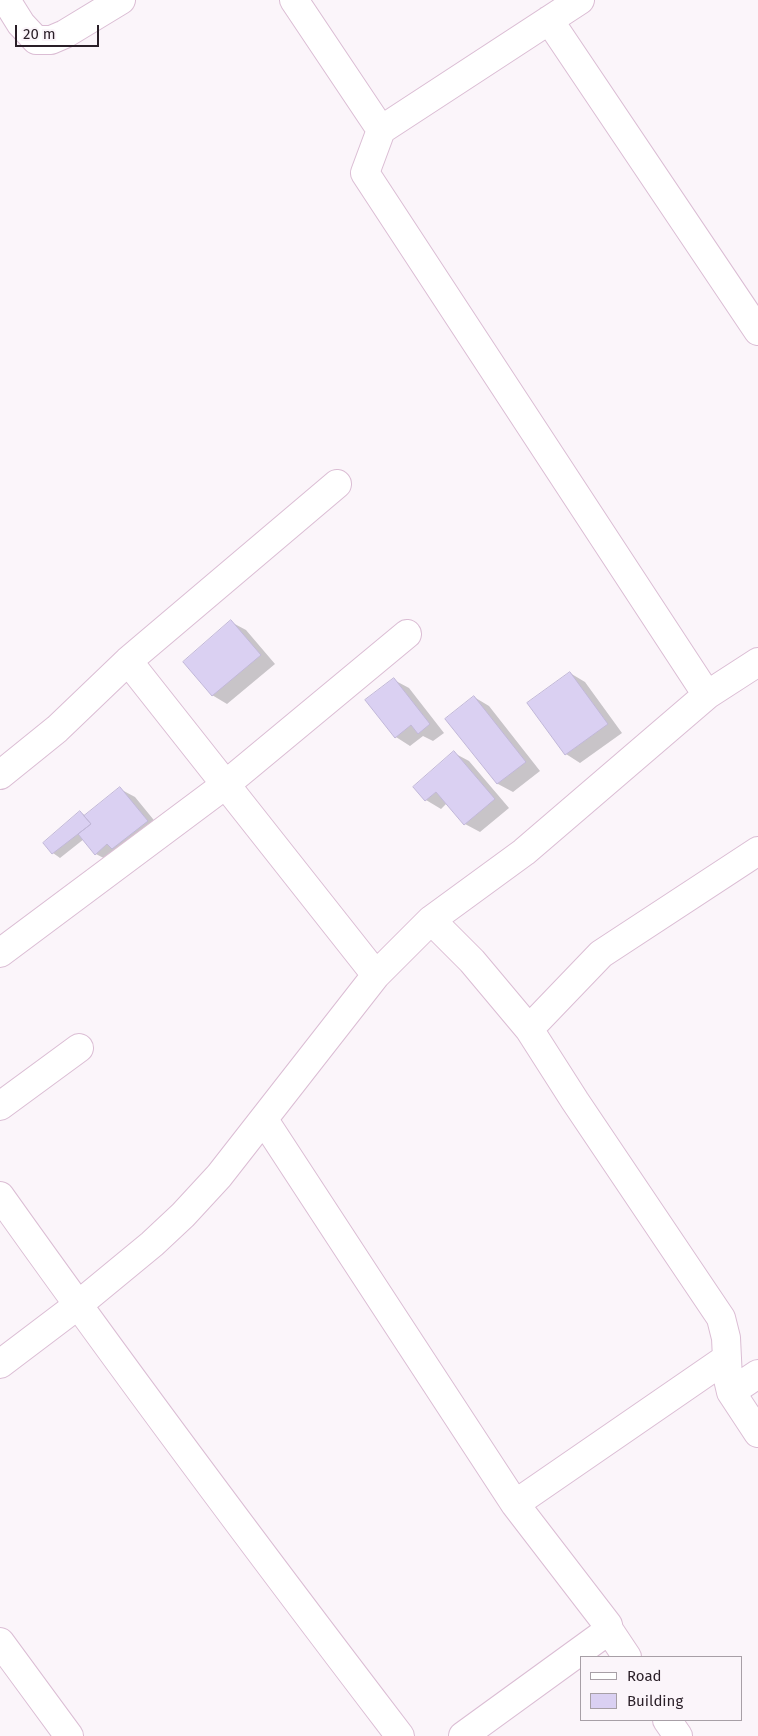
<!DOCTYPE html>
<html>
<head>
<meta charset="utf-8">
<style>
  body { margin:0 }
  #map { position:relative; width:758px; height:1736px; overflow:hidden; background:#fbf5fa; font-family:"Fira Sans",sans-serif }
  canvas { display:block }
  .legend { position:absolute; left:580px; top:1656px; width:162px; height:65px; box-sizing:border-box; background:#fbf5fa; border:1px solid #a79fa6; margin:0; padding:6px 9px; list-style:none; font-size:15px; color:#291e27 }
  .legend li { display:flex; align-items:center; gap:10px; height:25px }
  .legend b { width:25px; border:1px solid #a79fa6 }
  .scale { position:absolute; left:15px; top:25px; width:84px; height:22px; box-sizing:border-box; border:2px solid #291e27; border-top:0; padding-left:6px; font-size:15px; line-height:18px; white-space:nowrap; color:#291e27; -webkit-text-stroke:4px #fbf5fa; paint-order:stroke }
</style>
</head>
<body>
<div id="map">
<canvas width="758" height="1736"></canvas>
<ul class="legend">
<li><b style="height:6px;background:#fff"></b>Road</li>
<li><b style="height:14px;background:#dad0f2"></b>Building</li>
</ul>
<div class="scale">20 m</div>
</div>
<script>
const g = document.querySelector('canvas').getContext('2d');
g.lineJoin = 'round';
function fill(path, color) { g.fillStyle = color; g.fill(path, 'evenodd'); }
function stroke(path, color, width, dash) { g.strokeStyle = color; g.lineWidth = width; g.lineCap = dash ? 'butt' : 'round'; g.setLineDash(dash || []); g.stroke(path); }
fill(new Path2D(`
  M231 622 246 630 275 664 227 704 212 695Z
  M570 673 585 682 622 733 580 763 566 754Z
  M394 680 409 688 444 733 433 741 423 736 410 746 396 737Z
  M474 697 489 706 540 771 513 792 498 784 447 719Z
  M454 753 469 761 509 808 480 832 465 824 447 803 441 809 426 800Z
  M120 789 135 797 162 830 111 862 96 854 84 839 60 858 53 853 80 812 86 816Z`), '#0003');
const building = new Path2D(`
  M231 620 261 655 212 696 183 662Z
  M570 672 608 724 565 755 527 703Z
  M394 678 430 724 418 734 411 725 395 738 365 700Z
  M474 696 526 762 497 784 445 719Z
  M454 751 495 799 464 825 436 792 425 801 413 787Z
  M120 787 148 821 112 849 107 844 95 855 78 834 91 824 84 816Z
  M80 811 91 824 52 854 43 843Z`);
fill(building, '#dad0f2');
stroke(building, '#c1b7d8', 1);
const minor = new Path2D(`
  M6 0 21 24 36 40H51L65 34 121 0
  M294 0 381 130
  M580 0 381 130 365 173 707 695
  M549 20 758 331
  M128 661 376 975
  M0 775 57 729 128 661 337 484
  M431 920 472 961 529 1029 575 1101 721 1318 726 1338 728 1379 731 1392 758 1433
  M0 953 225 785 407 634
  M529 1029 601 954 758 851
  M0 1106 79 1048
  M264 1120 515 1504 608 1625 609 1630 627 1657
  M0 1196C130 1379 264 1558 400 1736
  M0 1364 78 1305 152 1244 183 1215 219 1176 376 975 431 920 524 852 707 695 758 662
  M731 1392 758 1374
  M515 1504 727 1358
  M0 1642 69 1736
  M667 1720 678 1736
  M463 1736 609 1630`);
stroke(minor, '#dbbdd4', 30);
stroke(minor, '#fff', 28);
</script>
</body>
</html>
